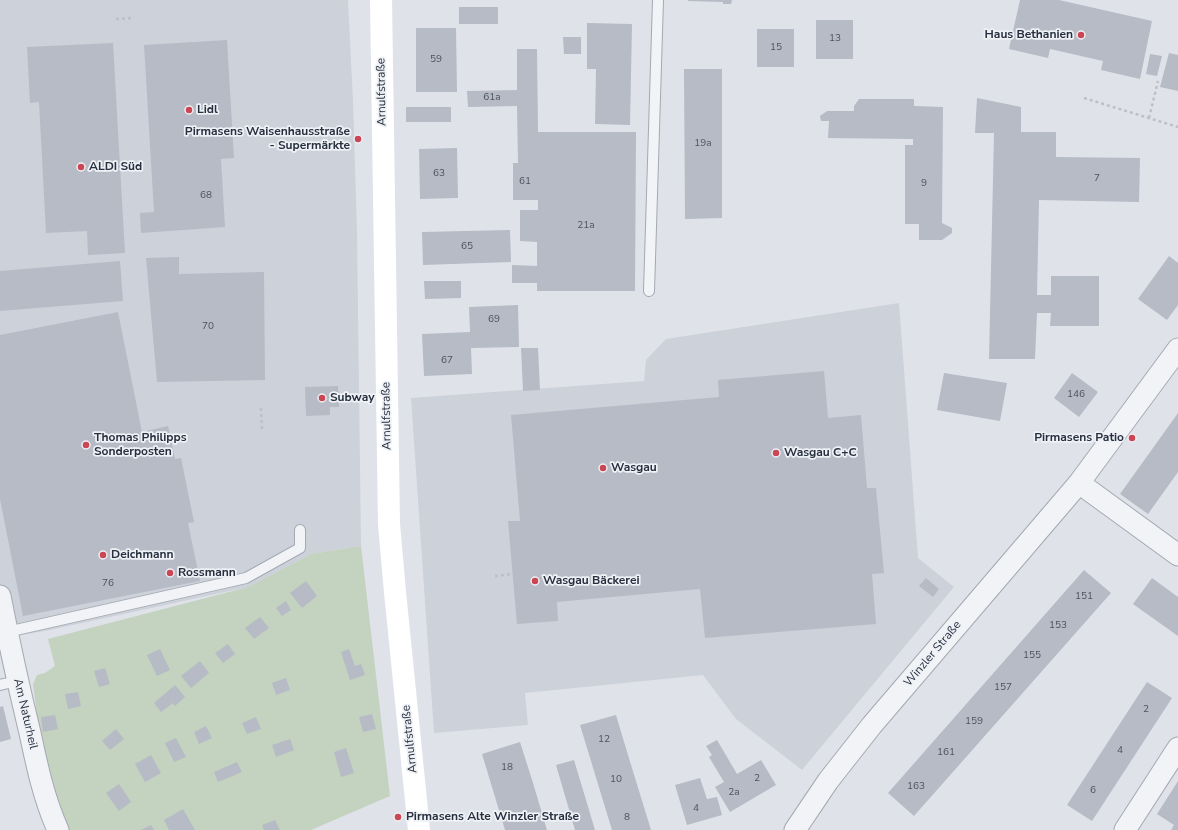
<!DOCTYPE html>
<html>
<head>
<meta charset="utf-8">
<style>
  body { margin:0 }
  canvas { display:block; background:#dfe2e8 }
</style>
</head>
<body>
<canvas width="1178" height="830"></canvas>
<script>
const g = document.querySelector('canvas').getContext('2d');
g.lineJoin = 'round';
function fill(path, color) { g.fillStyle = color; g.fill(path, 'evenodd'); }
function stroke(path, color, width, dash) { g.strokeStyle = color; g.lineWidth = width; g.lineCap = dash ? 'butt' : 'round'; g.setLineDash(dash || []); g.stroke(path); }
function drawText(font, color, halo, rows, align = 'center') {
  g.font = font + ' "Nunito Sans",sans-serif'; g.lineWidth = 3.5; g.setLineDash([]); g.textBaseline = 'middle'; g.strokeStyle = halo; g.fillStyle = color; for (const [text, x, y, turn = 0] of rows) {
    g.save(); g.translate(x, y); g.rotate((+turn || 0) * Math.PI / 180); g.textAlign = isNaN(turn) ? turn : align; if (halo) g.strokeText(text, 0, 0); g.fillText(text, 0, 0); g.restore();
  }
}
fill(new Path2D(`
  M0 0H348L353 101 357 232 361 546 311 554 248 587 50 630 0 639Z
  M899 303 918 558 954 587 802 770 736 719 703 675 525 693 528 725 434 733 411 398 644 381 646 360 666 339Z`), '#cdd1da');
fill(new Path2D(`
  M361 546 390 796 311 830H67L53 792 41 746 33 684 37 675 45 673 55 666 48 639 248 587 311 554Z`), '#c4d2c0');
fill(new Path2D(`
  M688 0H732L731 4H723V2L688 1Z
  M1020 0H1059L1152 21 1140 79 1101 70 1103 61 1050 49 1048 58 1009 49Z
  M459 7H498V24H459Z
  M816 20H853V59H816Z
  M587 23 632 24 630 125 595 124 596 69H587Z
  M416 28H456L457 92H416Z
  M757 29H794V67H757Z
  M563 37H581V54H564Z
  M227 40 234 158 221 159 225 227 141 233 140 213 154 212 144 45Z
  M113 43 125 253 88 255 87 231 46 233 39 102 30 103 27 47Z
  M517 49H537L538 132H636L635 291H537V283H512V265L537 266V242L520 241V210H538V200H513V163H518L517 106 468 107 467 91 517 90Z
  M1169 53 1178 55V91L1160 87Z
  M1150 54 1162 56 1157 76 1146 74Z
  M684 69H722V218L685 219Z
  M977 98 1021 107V132H1056V157L1140 158 1139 202 1039 200 1037 295H1051V276H1099V326H1050L1051 313H1037L1035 359H989L994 133H975Z
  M859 99H914V106L943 107 942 223 952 228V233L942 240H919V224H905V145H913V139L828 138 829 121H821L820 116 827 111H854V106Z
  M406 107H451V122H406Z
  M457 148 458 198 420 199 419 149Z
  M510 230 511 262 423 265 422 232Z
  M1169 256 1178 263V305L1167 320 1138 299Z
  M179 257V274L264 272 265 380 157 382 146 258Z
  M120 261 123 301 0 311V271Z
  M424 281H461V298L425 299Z
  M518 305 519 347 471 348 472 374 424 376 422 334 470 332 469 307Z
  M118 312 142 432 168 426 175 459 181 458 194 522 188 523 200 581 23 616 0 499V335Z
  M521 348H538L540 390 523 391Z
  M824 371 828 418 861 415 867 488H876L884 573 872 574 876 624 705 638 700 589 557 602 558 621 517 624 508 521H520L511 415 719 397 718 380Z
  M944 373 1007 383 1000 421 937 410Z
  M1072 373 1098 392 1079 417 1054 398Z
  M338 386 339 407H330V415L306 416 305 387Z
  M1178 413V472L1148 514 1120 494Z
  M1084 570 1111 593 914 816 888 793Z
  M926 578 939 589 933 597 919 586Z
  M1152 578 1178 597V636L1133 604Z
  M306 581 317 596 302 608 290 593Z
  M286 601 291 610 282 616 276 608Z
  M260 617 269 628 254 639 245 628Z
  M228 644 235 654 223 663 215 653Z
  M160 649 170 670 157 676 147 655Z
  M349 649 355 666 361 664 365 675 350 680 341 652Z
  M200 661 209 673 191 688 181 676Z
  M105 668 110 684 99 687 94 671Z
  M286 678 290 690 276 695 272 683Z
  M1147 682 1172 698 1092 821 1067 805Z
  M175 685 185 697 175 706 173 703 161 712 154 703Z
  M78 692 81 706 68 709 65 694Z
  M3 706 11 739 0 742V707Z
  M372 714 376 729 363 732 359 717Z
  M55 715 58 729 43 732 41 717Z
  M616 715 628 755 651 830H612L580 725Z
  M256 717 261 729 247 734 242 723Z
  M206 726 212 738 199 744 194 732Z
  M116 729 124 739 110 750 102 741Z
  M176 738 186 757 174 762 165 743Z
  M290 739 294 750 276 757 272 745Z
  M717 740 737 774 761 760 776 785 730 812 715 787 724 782 709 757 712 755 706 746Z
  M520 742 533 783 547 830H505L482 754Z
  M346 748 354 773 341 777 334 752Z
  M151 755 161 773 145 782 135 764Z
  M574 760 595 830H575L556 765Z
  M237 762 242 772 218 782 214 772Z
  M700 778 707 799 717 797 722 815 687 825 675 785Z
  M1178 781V830H1171L1174 825 1157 814Z
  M119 784 131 802 119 811 106 793Z
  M183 809 195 830H169L164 820Z
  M275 820 280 830H264L262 825Z
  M151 825 154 830H141Z`), '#b6bbc5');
const lane = new Path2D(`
  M649 291 658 0
  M7 632 246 578 300 548V530
  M0 685 17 681`);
const street = new Path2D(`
  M1079 483 1178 555
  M0 596C9 642 19 688 30 733 37 766 44 799 58 830
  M795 830 828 781 872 725 1079 483 1178 349
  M1125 830 1178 748`);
stroke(lane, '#a4a9b2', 12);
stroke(street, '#a4a9b2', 23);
stroke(new Path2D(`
  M116 19 133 18
  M1084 98 1178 127
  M1149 118 1158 81
  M261 408 262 430
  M495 576 513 574`), '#bdc0c6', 2.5, [3, 3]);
stroke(lane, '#f1f3f6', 10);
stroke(street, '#f1f3f6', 21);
stroke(new Path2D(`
  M381 0 389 524 395 592 419 830`), '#fff', 22);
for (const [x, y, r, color] of [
  [1081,35,4,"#cc4554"],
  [189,110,4,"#cc4554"],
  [358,139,4,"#cc4554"],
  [81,167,4,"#cc4554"],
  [322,398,4,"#cc4554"],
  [1132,438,4,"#cc4554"],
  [86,445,4,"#cc4554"],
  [776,453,4,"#cc4554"],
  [603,468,4,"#cc4554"],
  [103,555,4,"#cc4554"],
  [170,573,4,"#cc4554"],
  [535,581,4,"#cc4554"],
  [398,817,4,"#cc4554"]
]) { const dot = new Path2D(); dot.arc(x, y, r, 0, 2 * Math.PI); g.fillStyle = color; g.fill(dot); stroke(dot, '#eef1f5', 1.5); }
drawText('10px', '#4c5260', null, [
  ["13",835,39],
  ["15",776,48],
  ["59",436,60],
  ["61a",492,98],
  ["19a",703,144],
  ["63",439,174],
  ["7",1097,179],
  ["61",525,182],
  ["9",924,184],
  ["68",206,196],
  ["21a",586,226],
  ["65",467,247],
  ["69",494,320],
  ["70",208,327],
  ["67",447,361],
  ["146",1076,395],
  ["76",108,584],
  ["151",1084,597],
  ["153",1058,626],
  ["155",1032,656],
  ["157",1003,688],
  ["2",1146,710],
  ["159",974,722],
  ["12",604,740],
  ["4",1120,751],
  ["161",946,753],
  ["18",507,768],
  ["2",757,779],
  ["10",616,780],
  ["163",916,787],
  ["6",1093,791],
  ["2a",734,793],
  ["4",696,809],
  ["8",627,818]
]);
drawText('bold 12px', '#282f3f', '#eef1f5', [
  ["Haus Bethanien",1073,35,"right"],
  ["Lidl",197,110],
  ["Pirmasens Waisenhausstraße",350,132,"right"],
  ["- Supermärkte",350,146,"right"],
  ["ALDI Süd",89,167],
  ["Subway",330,398],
  ["Thomas Philipps",94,438],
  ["Sonderposten",94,452],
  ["Pirmasens Patio",1124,438,"right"],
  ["Wasgau C+C",784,453],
  ["Wasgau",611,468],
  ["Deichmann",111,555],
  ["Rossmann",178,573],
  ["Wasgau Bäckerei",543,581],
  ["Pirmasens Alte Winzler Straße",406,817]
], 'left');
drawText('12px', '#282f3f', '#eef1f5', [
  ["Arnulfstraße",382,92,-91],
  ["Arnulfstraße",387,416,-91],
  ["Winzler Straße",933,654,-50],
  ["Am Naturheil",25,714,77],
  ["Arnulfstraße",410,739,-96]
]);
</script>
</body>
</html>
